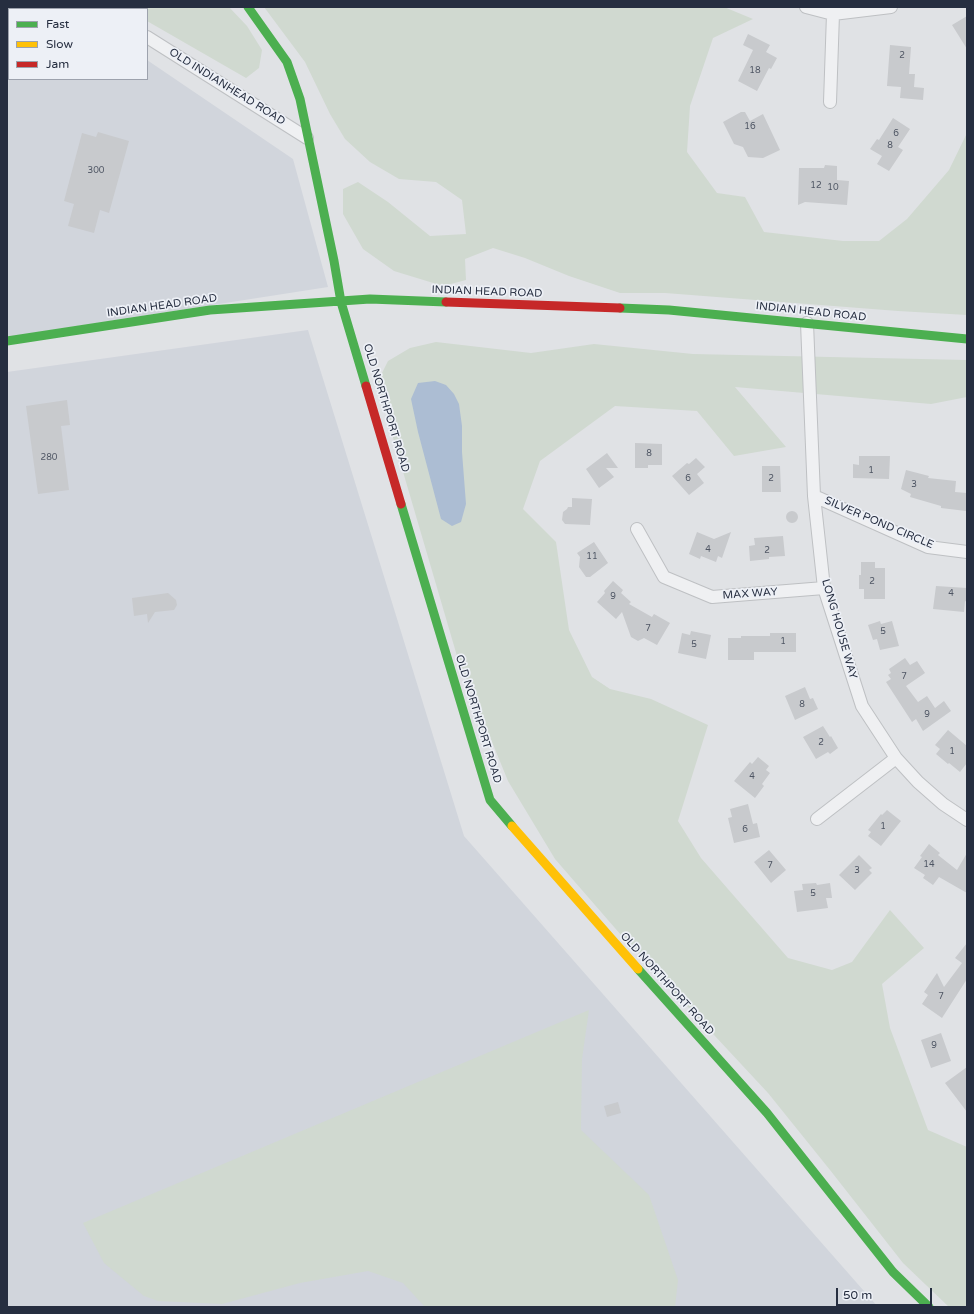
<!DOCTYPE html>
<html>
<head>
<meta charset="utf-8">
<style>
  body { margin:0 }
  #map { position:relative; width:974px; height:1314px; overflow:hidden; background:#e0e2e5; font-family:"Varela Round",sans-serif }
  canvas { display:block }
  .frame { position:absolute; inset:0; border:8px solid #262e40; pointer-events:none }
  .legend { position:absolute; left:8px; top:8px; width:140px; height:72px; box-sizing:border-box; background:#edf0f6; border:1px solid #9da2ad; margin:0; padding:5px 7px; list-style:none; font-size:12px; color:#262e40 }
  .legend li { display:flex; align-items:center; gap:8px; height:20px }
  .legend b { width:20px; border:1px solid #9da2ad }
  .scale { position:absolute; left:836px; top:1288px; width:96px; height:18px; box-sizing:border-box; border:2px solid #262e40; border-top:0; padding-left:5px; font-size:12px; line-height:14px; white-space:nowrap; color:#262e40; -webkit-text-stroke:3px #edf0f6; paint-order:stroke }
</style>
</head>
<body>
<div id="map">
<canvas width="974" height="1314"></canvas>
<div class="frame"></div>
<ul class="legend">
<li><b style="height:5px;background:#4caf50"></b>Fast</li>
<li><b style="height:5px;background:#ffc107"></b>Slow</li>
<li><b style="height:5px;background:#c62828"></b>Jam</li>
</ul>
<div class="scale">50 m</div>
</div>
<script>
const g = document.querySelector('canvas').getContext('2d');
g.lineJoin = 'round';
function fill(path, color) { g.fillStyle = color; g.fill(path, 'evenodd'); }
function stroke(path, color, width, dash) { g.strokeStyle = color; g.lineWidth = width; g.lineCap = dash ? 'butt' : 'round'; g.setLineDash(dash || []); g.stroke(path); }
function drawText(font, color, halo, rows, align = 'center') {
  g.font = font + ' "Varela Round",sans-serif'; g.lineWidth = 3.5; g.setLineDash([]); g.textBaseline = 'middle'; g.strokeStyle = halo; g.fillStyle = color; for (const [text, x, y, turn = 0] of rows) {
    g.save(); g.translate(x, y); g.rotate((+turn || 0) * Math.PI / 180); g.textAlign = isNaN(turn) ? turn : align; if (halo) g.strokeText(text, 0, 0); g.fillText(text, 0, 0); g.restore();
  }
}
fill(new Path2D(`
  M7 7H70L72 9H9V79H147V60L293 159 328 287 7 337Z
  M308 330 464 836 878 1307H7V372Z`), '#d1d5dc');
fill(new Path2D(`
  M122 7H229L247 26 262 50 259 68 246 78 147 21V9H126Z
  M264 7H724L753 19 713 38 690 106 687 152 717 193 745 197 764 232 843 241H879L907 219 949 170 967 133V315L898 311 665 293H620L569 276 525 258 493 248 465 259 466 280 443 286 394 271 363 249 343 214V189L358 182 388 202 430 236 466 234 462 200 436 182 399 179 370 162 345 139 330 114 305 62Z
  M436 342 531 353 594 344 693 354 967 360V397L931 404 735 387 786 447 734 456 697 411 615 406 540 461 523 509 556 542 569 630 592 677 610 689 651 699 708 725 678 821 701 858 788 958 832 970 852 962 890 910 924 948 882 984 890 1028 928 1130 967 1147V1307H949L903 1263 830 1170 768 1093 621 935 555 859 508 781 457 656 377 383 388 361 410 348Z
  M589 1010 582 1059 581 1130 649 1195 678 1280 675 1307H425L403 1283 368 1271 300 1283 222 1304 158 1301 144 1296 104 1263 83 1223Z`), '#d0d9d0');
fill(new Path2D(`
  M435 381 446 385 454 394 459 404 462 426V452L466 504 461 522 452 526 441 519 418 432 411 399 418 383Z`), '#acbdd3');
fill(new Path2D(`
  M967 16V49L952 25Z
  M748 34 770 45 766 52 777 58 771 69 769 68 757 91 738 81 753 50 743 45Z
  M890 45 911 47 909 74H915L914 87 924 88 923 100 900 98 901 87 887 86Z
  M741 112H745L750 121 763 114 780 150 763 158 748 157 743 147 734 144 723 122Z
  M893 118 910 129 898 147 903 150 889 171 877 164 882 156 870 149 877 139 879 140Z
  M98 132 129 141 109 213 100 210 94 233 68 226 74 204 64 201 82 133 96 137Z
  M825 165 837 166V180L849 181 847 205 805 202 798 205 799 168H824Z
  M67 400 70 425 61 426 69 490 38 494 26 406Z
  M635 443 662 444V465H648V468H635Z
  M607 453 618 468H606L614 477 599 488 586 469Z
  M859 456H890L889 479 853 478V464L859 465Z
  M696 458 705 467 697 474 704 483 689 495 672 476 687 463 689 464Z
  M762 466H780L781 492H762Z
  M906 470 929 476 928 478 956 481 955 492 967 493 966 511 941 508V506L910 497 911 494 901 489Z
  M572 498 592 499 590 525 565 524 562 520 563 512 567 509 568 507H572Z
  M786 517a6 6 0 1 1 12 0a6 6 0 1 1-12 0Z
  M697 532 714 539 731 532 722 558 718 556 716 562 701 556 700 559 689 554Z
  M783 536 785 556 769 557V559L750 561 749 546 755 545 754 538Z
  M594 542 608 563 590 577H586L579 567 580 557 577 553Z
  M861 562H875V568H885V599H864V589H859V575H861Z
  M613 581 623 590 621 593 631 602 629 604 652 617 654 614 670 623 657 645 644 638 638 641 631 637 622 612 616 619 597 602 605 593 604 591Z
  M936 586 967 588V602L965 601 964 612 933 609Z
  M168 593 176 600 177 605 174 610 155 612 148 623 147 614 134 616 132 598Z
  M880 621 881 624 892 621 899 646 880 650 877 639 873 640 868 625Z
  M691 631 711 635 706 659 678 653 682 633 690 635Z
  M770 633H796V652H754V660H728V638H741V636H770Z
  M905 658 910 665 917 661 925 673 906 686 918 702 927 696 935 708 944 701 951 711 923 731 916 719 912 722 886 682 891 679 888 675 891 673 889 669Z
  M805 687 810 699 813 698 818 709 795 720 785 696Z
  M823 726 830 737 831 736 838 748 830 754 828 752 816 759 803 737Z
  M948 730 967 746V763L960 772 949 763 948 764 936 754 940 749 935 745Z
  M758 757 769 766 766 770 770 773 762 784 764 786 755 798 734 781 750 762 752 764Z
  M748 804 753 824 757 823 760 837 734 843 728 818 732 817 730 809Z
  M887 810 901 821 881 846 868 836 871 832 868 830 881 814 882 815Z
  M929 844 940 853 938 855 957 870 967 853V893L939 877 933 885 923 878 925 875 914 868 922 857 920 856Z
  M769 850 786 870 771 883 754 862Z
  M859 855 872 868 869 870 872 873 855 890 839 875Z
  M816 883 817 885 830 883 832 898H826L828 908 797 912 794 891 803 890 802 884Z
  M967 943V979L942 1018 922 1004 928 995 924 992 937 973 944 987 962 963 955 958Z
  M941 1033 951 1061 931 1068 921 1040Z
  M967 1067V1112L945 1083Z
  M618 1102 621 1113 607 1117 604 1106Z`), '#c8cacd');
const street = new Path2D(`
  M100 7 104 9
  M806 7 833 14 891 7
  M147 37 307 138
  M830 102 833 14
  M807 323 814 496 824 588 862 706 896 758 918 782 943 804 967 820
  M814 496 928 547 967 552
  M637 529 664 577 712 597 824 588
  M817 819 896 758`);
stroke(street, '#bec0c3', 14);
stroke(street, '#eff0f2', 12);
stroke(new Path2D(`
  M248 7 287 62 300 99 334 261 341 302 366 386
  M620 308 669 310 967 339
  M7 341 210 310 370 299 446 302
  M401 504 490 800 512 826
  M638 969 767 1113 893 1272 929 1307`), '#4caf50', 9);
stroke(new Path2D(`
  M512 826 638 969`), '#ffc107', 9);
stroke(new Path2D(`
  M446 302 620 308
  M366 386 401 504`), '#c62828', 9);
drawText('9px', '#4f5664', null, [
  ["2",902,56],
  ["18",755,71],
  ["16",750,127],
  ["6",896,134],
  ["8",890,146],
  ["300",96,171],
  ["12",816,186],
  ["10",833,188],
  ["8",649,454],
  ["280",49,458],
  ["1",871,471],
  ["6",688,479],
  ["2",771,479],
  ["3",914,485],
  ["4",708,550],
  ["2",767,551],
  ["11",592,557],
  ["2",872,582],
  ["4",951,594],
  ["9",613,597],
  ["7",648,629],
  ["5",883,632],
  ["1",783,642],
  ["5",694,645],
  ["7",904,677],
  ["8",802,705],
  ["9",927,715],
  ["2",821,743],
  ["1",952,752],
  ["4",752,777],
  ["1",883,827],
  ["6",745,830],
  ["14",929,865],
  ["7",770,866],
  ["3",857,871],
  ["5",813,894],
  ["7",941,997],
  ["9",934,1046]
]);
drawText('11px', '#262e40', '#edf0f6', [
  ["OLD INDIANHEAD ROAD",227,87,32],
  ["INDIAN HEAD ROAD",487,292,2],
  ["INDIAN HEAD ROAD",162,306,-8],
  ["INDIAN HEAD ROAD",811,312,6],
  ["OLD NORTHPORT ROAD",386,408,73],
  ["SILVER POND CIRCLE",879,523,23],
  ["MAX WAY",750,594,-4],
  ["LONG HOUSE WAY",839,629,74],
  ["OLD NORTHPORT ROAD",478,719,73],
  ["OLD NORTHPORT ROAD",667,984,48]
]);
</script>
</body>
</html>
